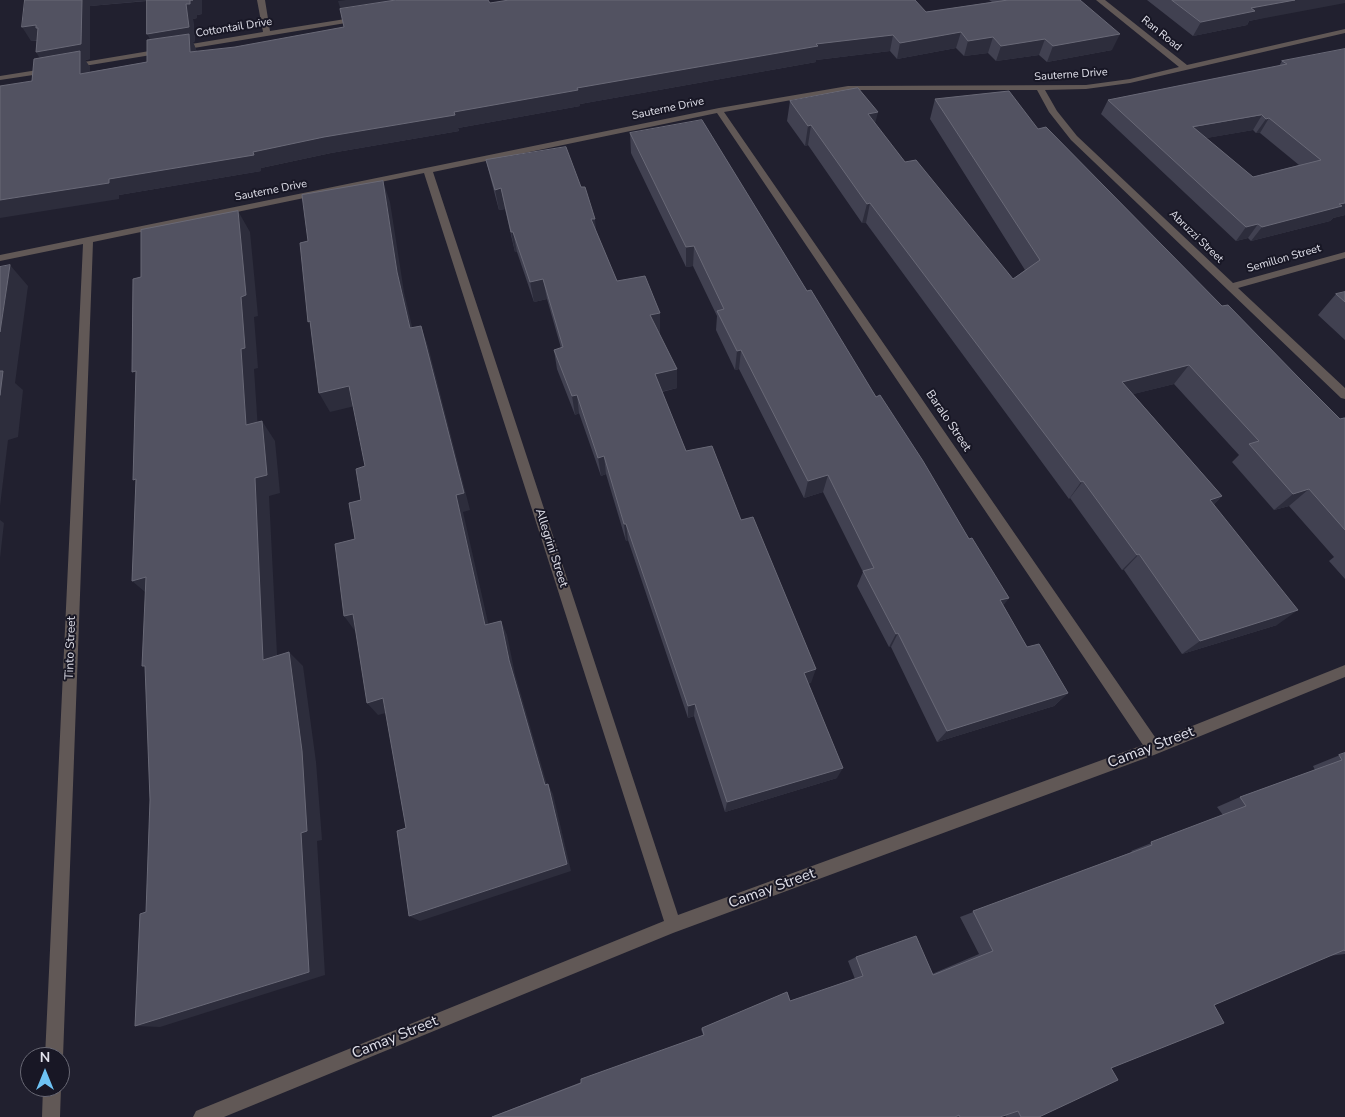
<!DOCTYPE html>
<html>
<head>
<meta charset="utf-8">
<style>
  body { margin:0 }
  #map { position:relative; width:1345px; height:1117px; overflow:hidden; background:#21202f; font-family:"Nunito Sans",sans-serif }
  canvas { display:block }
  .north { position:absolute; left:20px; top:1047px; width:50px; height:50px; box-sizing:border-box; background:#181725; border:1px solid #686874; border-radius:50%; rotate:0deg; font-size:14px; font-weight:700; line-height:20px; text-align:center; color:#e1e1eb }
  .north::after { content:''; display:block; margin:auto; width:18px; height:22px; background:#6dc2f3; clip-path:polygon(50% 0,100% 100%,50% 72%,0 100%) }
</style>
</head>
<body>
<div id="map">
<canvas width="1345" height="1117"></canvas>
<div class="north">N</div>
</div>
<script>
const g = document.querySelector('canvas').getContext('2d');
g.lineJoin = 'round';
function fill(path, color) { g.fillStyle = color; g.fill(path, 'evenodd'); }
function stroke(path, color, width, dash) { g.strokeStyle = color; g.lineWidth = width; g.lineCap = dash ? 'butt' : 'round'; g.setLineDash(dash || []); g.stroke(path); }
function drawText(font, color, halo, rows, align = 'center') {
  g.font = font + ' "Nunito Sans",sans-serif'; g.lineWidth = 4; g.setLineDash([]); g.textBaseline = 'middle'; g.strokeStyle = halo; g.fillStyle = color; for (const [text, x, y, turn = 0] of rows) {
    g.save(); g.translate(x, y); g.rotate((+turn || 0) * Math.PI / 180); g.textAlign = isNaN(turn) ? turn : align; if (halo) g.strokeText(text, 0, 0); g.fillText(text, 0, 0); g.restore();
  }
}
fill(new Path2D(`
  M257 0H265L270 31 358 17 362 19 358 21 72 68 68 66 72 64 263 32Z
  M1096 0H1105L1187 65 1345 29V33L1130 83 1086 89 1045 90 1057 111 1077 136 1233 283 1345 252V258L1238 288 1345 388V399L1341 398 1071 140 1049 112 1037 90H848L724 112 1157 740 1345 665V677L1154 755 673 933 224 1117H193L196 1111 664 921 424 173 93 242 63 1057 60 1063V1057H45L83 244 0 261V255L719 108 848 86 1086 85 1130 79 1179 67ZM717 113 1143 745 678 915 433 172Z
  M50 68 54 70 53 72 0 80V76Z
  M60 1085 61 1087 60 1117H42L43 1087H60Z`), '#615856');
fill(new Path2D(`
  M25 0H202V14L197 15V18L193 19 195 41 193 42 197 52 235 47 490 3 926 12 992 2 989 0H1080L1112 50 1047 62 1039 55 996 61 988 53 964 56 956 48 897 59 890 51 816 60V62L580 104V106L458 128 459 131 331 153 261 168V171L119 195V199L32 81 40 58 37 41H31ZM147 1 151 40 147 62 90 72V67L85 60 90 59V6Z
  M1147 0H1345L1249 21 1247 25 1193 36Z
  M1345 49V215L1333 218 1330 221 1251 241 1248 238 1236 241 1101 114 1108 100 1279 66 1282 61ZM1253 130 1256 133H1260L1299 165 1253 177 1206 138Z
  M935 99 1038 129 1222 306 1298 377 1340 419 1345 418V579L1329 561 1334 557 1289 506 1274 510 1232 462 1239 455 1174 384 1133 394 1222 496 1214 504 1277 625 1182 654 1124 570H1122L1070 498 1069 499 866 223H862L808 145 805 146 787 121 790 101 875 124 905 162 1013 279 1025 270 930 119Z
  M630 133 807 291 969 539 1009 598 1003 605 1027 647 1068 693 1054 706 937 742 891 647H889L857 586 863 572 823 492 804 498 739 369 735 370 716 330 717 316 693 266 686 267 631 153Z
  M486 160 596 232 617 281 660 333H659L677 369V388L662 392 686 451 741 520 811 683H808L837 778 725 812 694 716 688 718 628 540 626 541 606 474 601 476 579 413 575 415 557 369 554 350 561 348 547 299 534 302 517 252H515L505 209 499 210 491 180Z
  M1345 292V340L1318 315 1336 294Z
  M1345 753V954L1328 956 1214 1005 1111 1068 1021 1117H1006L1005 1115 1000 1117H491L703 1035 701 1029 787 992 790 1001 855 979 848 961 856 957 932 974 979 954 960 917 1132 852 1131 851 1223 815 1217 807 1240 797 1315 770 1313 766Z`), '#414151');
fill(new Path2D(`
  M82 0H154L90 6V59L85 60 90 67V89L45 67 36 52Z
  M190 0H202V14L197 15V18L193 19 195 41 193 42 196 49 198 68 155 48 147 34Z
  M346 0H446L343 17 338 1Z
  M1295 0H1345V3L1249 21 1247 25 1193 36 1201 22 1251 8Z
  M36 25 43 40 31 41 22 27Z
  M961 32 956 48 897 59 900 43Z
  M1120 34 1112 50 1047 62 1053 46Z
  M893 35 890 51 816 60V62L580 104V106L458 128 459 131 331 153 261 168V171L119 195V199L0 218V200L253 152 324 137 577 88 816 44Z
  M993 37 988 53 964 56 968 41Z
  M1045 39 1039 55 996 61 1001 46Z
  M878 112 873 132 868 114Z
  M1262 115 1253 130 1184 142 1193 127Z
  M1269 118 1260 133H1256L1266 119Z
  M811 125 808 145 805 146 808 126Z
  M383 181 390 202 404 292 417 348 410 328 397 272Z
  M501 188 505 209 499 210 495 190Z
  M870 203 866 223H862L867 204Z
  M1345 203V215L1333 218 1330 221 1251 241 1262 227Z
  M238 211 250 232 258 316 254 317 258 368 254 369 259 445 246 425 241 349V297Z
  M591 219H595L597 239Z
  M1258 224 1248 238 1236 241 1246 227Z
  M511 232H513L517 252H515Z
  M694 246 693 266 686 267V247Z
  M10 265 28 286 15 383 23 390 18 437 8 440 0 506V332Z
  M543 279 547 299 534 302 530 282Z
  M660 313V333L651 335 650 315Z
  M421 326 428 346 470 510 463 512 492 640 485 625 456 495Z
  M741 350 739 369 735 370 737 351Z
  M1189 365 1174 384 1110 400 1122 382Z
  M677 369V388L655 393V374Z
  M349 386 359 405 330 412 319 393Z
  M577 395 579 413 575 415 572 396Z
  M262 421 275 441 280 493 269 496 278 674 263 660 255 478Z
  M604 456 606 474 601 476 598 458Z
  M828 475 823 492 804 498 808 481Z
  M1083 481 1070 498 1069 499 1081 482Z
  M1309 489 1289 506 1274 510 1293 494Z
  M1222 496 1205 513 1210 500Z
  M0 520 4 523 0 558Z
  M624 524H626L628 540 626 541Z
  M1139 554 1124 570H1122L1137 555Z
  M146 577 151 597 132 581Z
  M1009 598 998 612 1000 600Z
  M1298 610 1277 625 1182 654 1200 641Z
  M353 614 355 631 344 616Z
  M501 621 507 635 515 674 550 795 545 785 509 660Z
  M898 633 891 647H889L896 634Z
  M289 652 303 666 316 762 322 840 317 841 325 975 160 1027 135 1026Z
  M816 669 811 683 799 686 804 673Z
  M1068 693 1054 706 937 742 947 731Z
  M383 698 393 711 378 715 367 703Z
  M695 704 694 716 688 718V706Z
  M843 768 837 778 725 812 727 802Z
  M548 784 553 794 571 871 420 921 409 916Z`), '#2d2d3c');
const building = new Path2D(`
  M25 0H82L81 44 36 52 38 28H36V25L22 27Z
  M147 0H193H190V4H186L189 27 147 34Z
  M396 0H488L490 3 509 0H915L926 12 1008 0H1080L1120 34 1053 46 1045 39 1001 46 993 37 968 41 961 32 900 43 893 35 816 44 818 46 577 88 578 90 454 112 455 115 324 137 253 152 254 155 109 179V183L0 200V86L32 81 34 59 80 51V74L147 62V40L189 34 190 52 235 47 344 27 340 9Z
  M1172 0H1295L1251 8 1255 11 1201 22Z
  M1345 49V203L1339 204 1342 206 1262 227 1258 224 1246 227 1108 100 1287 64 1282 61ZM1262 115 1266 119 1269 118 1321 160 1253 177 1193 127Z
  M858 88 878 112 868 114 905 162 916 160 1013 279 1040 260 935 99 1009 91 1038 129 1046 127 1222 306 1228 305 1298 377 1340 419 1344 418H1345V530L1309 489 1293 494 1249 444 1259 441 1189 365 1122 382 1222 496 1210 500 1298 610 1200 641 1139 554 1137 555 1083 481 1081 482 870 203 867 204 811 125 808 126 790 101Z
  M702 120 807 291 811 290 876 397 880 395 923 461 969 539 972 538 1009 598 1000 600 1027 647 1039 644 1068 693 947 731 898 633 896 634 863 571 874 568 828 475 808 481 741 350 737 351 717 311 724 309 694 246 686 247 630 133Z
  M566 147 581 187H585L595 219H591L617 281 645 276 660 313 650 315 677 369 655 374 686 451 712 446 741 520 753 517 816 669 804 673 843 768 727 802 695 704 688 706 626 524H624L604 456 598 458 577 395 572 396 554 350 563 347 543 279 530 282 513 232H511L501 188 495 190 486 160Z
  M383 181 397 272 410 328 421 326 464 493 456 495 485 625 501 621 509 660 545 785 548 784 567 864 409 916 397 831 406 828 383 698 367 703 353 614 344 616 335 544 355 539 349 503 361 500 356 469 365 466 349 386 319 393 310 321 308 322 300 243 308 241 302 195Z
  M238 211 246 295 241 297 245 348 241 349 246 425 262 421 267 475 255 478 263 660 289 652 302 751 307 831 301 833 309 972 135 1026 140 914 146 912 150 800 145 666H142L146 577 132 581 136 479 133 480 136 371 132 372 133 279 141 277V230Z
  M10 265 0 332V267Z
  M1345 292V302L1336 294Z
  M0 371H3L0 395Z
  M1345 753V951L1344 950 1214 1005 1224 1023 1111 1068 1118 1080 1039 1117H1021L1018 1111 1000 1117H960L959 1115 955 1117H492L581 1083V1079L704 1035 702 1028 787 992 790 1001 863 976 856 957 916 936 933 975 993 951 973 911 1152 845 1151 842 1246 806 1240 797 1342 760 1339 755Z`);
fill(building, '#525261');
stroke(building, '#696977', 1);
drawText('11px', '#e1e1eb', '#181725', [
  ["Cottontail Drive",234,28,-9],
  ["Ran Road",1161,34,39],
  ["Sauterne Drive",1071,75,-4],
  ["Sauterne Drive",668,109,-12],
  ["Sauterne Drive",271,191,-11],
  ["Abruzzi Street",1196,237,44],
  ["Semillon Street",1284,259,-16]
]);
drawText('12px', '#e1e1eb', '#181725', [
  ["Baralo Street",948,421,56],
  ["Allegrini Street",551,548,72],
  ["Tinto Street",71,648,-88]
]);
drawText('15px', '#e1e1eb', '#181725', [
  ["Camay Street",1151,748,-21],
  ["Camay Street",772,889,-20],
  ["Camay Street",395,1038,-22]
]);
</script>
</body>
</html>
